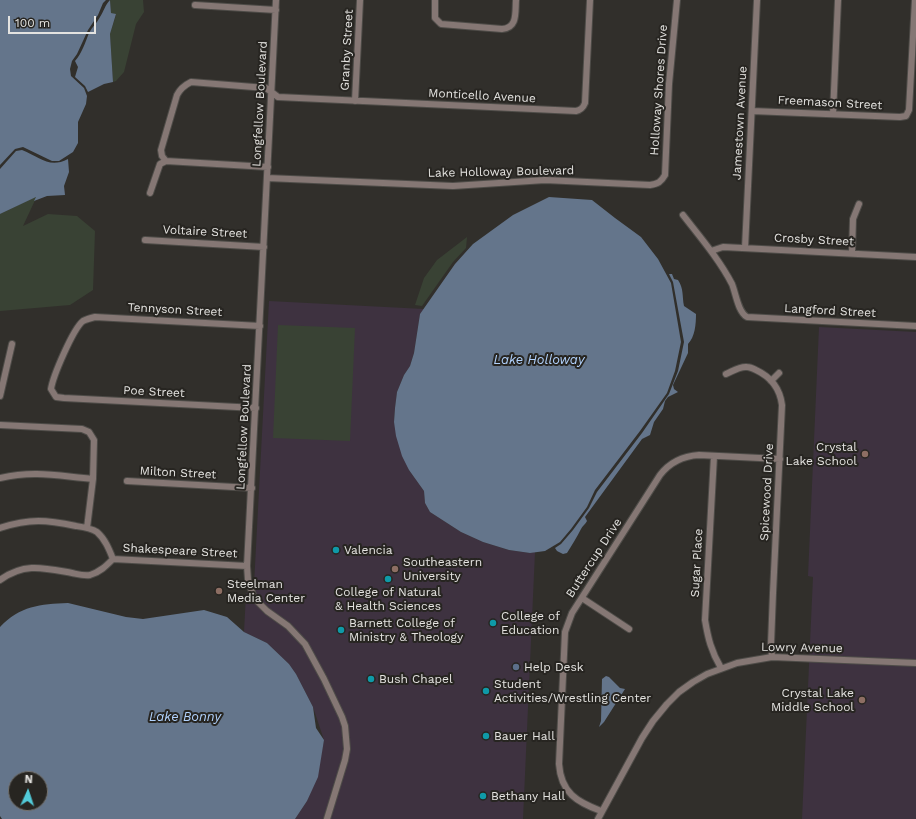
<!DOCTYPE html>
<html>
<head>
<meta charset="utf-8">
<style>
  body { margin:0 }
  #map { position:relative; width:916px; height:819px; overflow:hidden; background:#312f2b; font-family:"Work Sans",sans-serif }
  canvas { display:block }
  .north { position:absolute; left:8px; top:771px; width:40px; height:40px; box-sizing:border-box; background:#272521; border:1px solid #73716d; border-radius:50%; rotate:3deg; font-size:11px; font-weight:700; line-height:16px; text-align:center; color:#e4e3e0 }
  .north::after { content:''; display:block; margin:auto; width:14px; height:18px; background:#52cbd9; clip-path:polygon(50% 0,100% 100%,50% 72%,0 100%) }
  .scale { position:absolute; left:8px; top:16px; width:88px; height:18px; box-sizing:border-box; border:2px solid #e4e3e0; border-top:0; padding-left:5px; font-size:12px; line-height:14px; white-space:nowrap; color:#e4e3e0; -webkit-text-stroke:3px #272521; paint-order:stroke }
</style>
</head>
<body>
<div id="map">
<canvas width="916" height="819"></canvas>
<div class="north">N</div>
<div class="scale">100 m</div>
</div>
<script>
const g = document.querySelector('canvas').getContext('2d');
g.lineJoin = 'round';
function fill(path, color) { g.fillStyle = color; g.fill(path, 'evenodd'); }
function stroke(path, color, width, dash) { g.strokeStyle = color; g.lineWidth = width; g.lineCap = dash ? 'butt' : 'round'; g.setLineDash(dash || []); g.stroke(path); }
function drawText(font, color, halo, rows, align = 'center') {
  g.font = font + ' "Work Sans",sans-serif'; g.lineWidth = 4; g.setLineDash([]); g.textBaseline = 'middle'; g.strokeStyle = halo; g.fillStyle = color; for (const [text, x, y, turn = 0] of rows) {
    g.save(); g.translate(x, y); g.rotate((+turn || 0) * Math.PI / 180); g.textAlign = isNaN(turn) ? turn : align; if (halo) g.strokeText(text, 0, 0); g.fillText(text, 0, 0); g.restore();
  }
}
fill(new Path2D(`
  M269 301 424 309 420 314 414 353 410 366 404 375 397 392 395 408 394 422 409 470 424 491 425 503 430 512 461 532 483 542 509 550 530 553 535 552 523 819H295L307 801 317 777 324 740 313 707 296 674 289 664 267 643 244 632 246 594 254 585Z
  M819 327 916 332V819H802L813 577 808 576Z`), '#3e3240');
fill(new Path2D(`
  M110 0H143L144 12 136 24 124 72 116 81 113 82 110 34 116 15 111 13Z
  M37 196 23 226 48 214 77 216 95 231 93 290 70 305 0 311V214Z
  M467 237 466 248 453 262 422 306 415 305 424 278 437 260Z
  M278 325 355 328 350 441 273 438Z`), '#394234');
fill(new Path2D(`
  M0 0H106L103 3 98 15 88 30 77 54 72 61 70 69 71 76 84 88 87 96 86 104 78 122V143L73 152 59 161H52L23 147 15 149 0 165Z
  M110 0 111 13 116 14 110 34 113 82 104 84 88 92 85 86 75 77 78 67 75 61C82 53 85 43 89 33 92 27 97 23 100 17 104 11 105 5 110 0Z
  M22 150C40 157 49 169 68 159L69 172 64 186 65 195 47 196 34 201 36 197 0 214V169L16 151Z
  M549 197 592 200 615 218 641 237 658 259 671 283 681 342 675 371 667 393 640 431 595 490 587 507 571 529 560 542 545 551 530 553 509 550 483 542 461 532 430 512 425 503 424 491 409 470 402 456 396 436 394 422 395 408 397 392 404 375 410 366 414 353 420 314 455 264 473 244 513 215Z
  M669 274H672L674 279 678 280C684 289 682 296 684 306L696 314C696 324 695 337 688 344V353L673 385 674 389 678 392 668 397 665 401 663 409 654 422 650 435 642 439 585 517 587 521C586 524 582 526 581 529 577 537 572 545 567 553L563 554 557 551 555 548 561 544 573 530 589 508 597 492 642 433 669 394 678 371 684 342 673 282Z
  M68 603 126 617 143 619 204 610 227 617 244 632 267 643 289 664 296 674 313 707 316 728 324 740 318 777 307 801 295 819H2L0 816V627C20 606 40 604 68 603ZM16 779H40V803H16Z
  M606 676 609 677 620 688 625 689 604 722 599 727 601 721 602 679Z`), '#64758b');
const minor = new Path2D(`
  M276 0 247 566 248 580 254 598 267 611 288 626 305 644 324 679 342 717 345 726 347 749 345 760 327 819
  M435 0V18L441 24 502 29C518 28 515 12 516 0
  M195 5 276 10
  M355 101 360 0
  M752 111 900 117 906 116 909 110 915 0
  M833 114 838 0
  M166 161 162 156 161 150 177 95C180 89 185 85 191 82L266 88 278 97 576 111C581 110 583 108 585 103L590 0
  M166 161 268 167
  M267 178 453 186 545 180 650 185C658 184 661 182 665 175L669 84 677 0
  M150 193 160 164 166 161
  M683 215C700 237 719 259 732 284 736 294 738 312 747 317L916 326
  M145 240 264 247
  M745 248 757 0
  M711 251 723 247 916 257
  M852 253 853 219 859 204
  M726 374C733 371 740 366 747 367 750 367 754 369 756 370 771 377 780 389 782 405L773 593 771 644 772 657
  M771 381 779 373
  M0 396 12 344
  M256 408 64 398 56 397 51 389C53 376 73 329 83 321 87 319 91 318 95 317L260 326
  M0 425 82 429 89 432 94 440 93 479 87 528
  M714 456 705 620C708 638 711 651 721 668
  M0 478C35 470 58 476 93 479
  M127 481 252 488
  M0 528C30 518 47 520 76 526 83 527 91 528 97 532 105 539 109 549 113 559
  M0 580C25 562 44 568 72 573 77 574 84 576 90 575 100 572 106 566 113 559L247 566
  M582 598 629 629
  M601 811C577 802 561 793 559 764L565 632 572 613 660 475C670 462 683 456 699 455L780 459
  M598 819 642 738 653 721 667 704 679 692 693 682 707 674 737 663 772 657 916 663`);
stroke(minor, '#4e4c48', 8);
stroke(minor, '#857774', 6);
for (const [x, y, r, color] of [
  [865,454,4,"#8d6e63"],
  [336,550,4,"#0f9aa8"],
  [395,569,4,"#8d6e63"],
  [388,579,4,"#0f9aa8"],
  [219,591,4,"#8d6e63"],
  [493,623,4,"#0f9aa8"],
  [341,630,4,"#0f9aa8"],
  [516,667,4,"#5c6f8a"],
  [371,679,4,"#0f9aa8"],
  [486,691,4,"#0f9aa8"],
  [862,700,4,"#8d6e63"],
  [486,736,4,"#0f9aa8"],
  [483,796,4,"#0f9aa8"]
]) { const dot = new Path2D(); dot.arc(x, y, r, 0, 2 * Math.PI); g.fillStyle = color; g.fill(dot); stroke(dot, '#272521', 1.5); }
drawText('12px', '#e4e3e0', '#272521', [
  ["Granby Street",347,50,-87],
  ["Holloway Shores Drive",659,90,-86],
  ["Monticello Avenue",482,96,3],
  ["Freemason Street",830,103,3],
  ["Longfellow Boulevard",260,104,-87],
  ["Jamestown Avenue",740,123,-87],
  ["Lake Holloway Boulevard",501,172,-1],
  ["Voltaire Street",205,232,3],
  ["Crosby Street",814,240,3],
  ["Tennyson Street",175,310,3],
  ["Langford Street",830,311,3],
  ["Poe Street",154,392,3],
  ["Longfellow Boulevard",244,427,-87],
  ["Milton Street",178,473,3],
  ["Spicewood Drive",767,492,-87],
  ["Shakespeare Street",180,551,3],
  ["Buttercup Drive",594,558,-57],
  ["Sugar Place",697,563,-87],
  ["Lowry Avenue",802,648,1]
]);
drawText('12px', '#e4e3e0', '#272521', [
  ["Crystal",857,447,"right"],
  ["Lake School",857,461,"right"],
  ["Valencia",344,550],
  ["Southeastern",403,562],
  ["University",403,576],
  ["Steelman",227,584],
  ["Media Center",227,598],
  ["College of Natural",388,592,"center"],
  ["& Health Sciences",388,606,"center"],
  ["College of",501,616],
  ["Education",501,630],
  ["Barnett College of",349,623],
  ["Ministry & Theology",349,637],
  ["Help Desk",524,667],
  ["Bush Chapel",379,679],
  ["Student",494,684],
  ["Activities/Wrestling Center",494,698],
  ["Crystal Lake",854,693,"right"],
  ["Middle School",854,707,"right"],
  ["Bauer Hall",494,736],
  ["Bethany Hall",491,796]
], 'left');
drawText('italic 13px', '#b2d3fe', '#272521', [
  ["Lake Holloway",539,360],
  ["Lake Bonny",185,717]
]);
</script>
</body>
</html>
